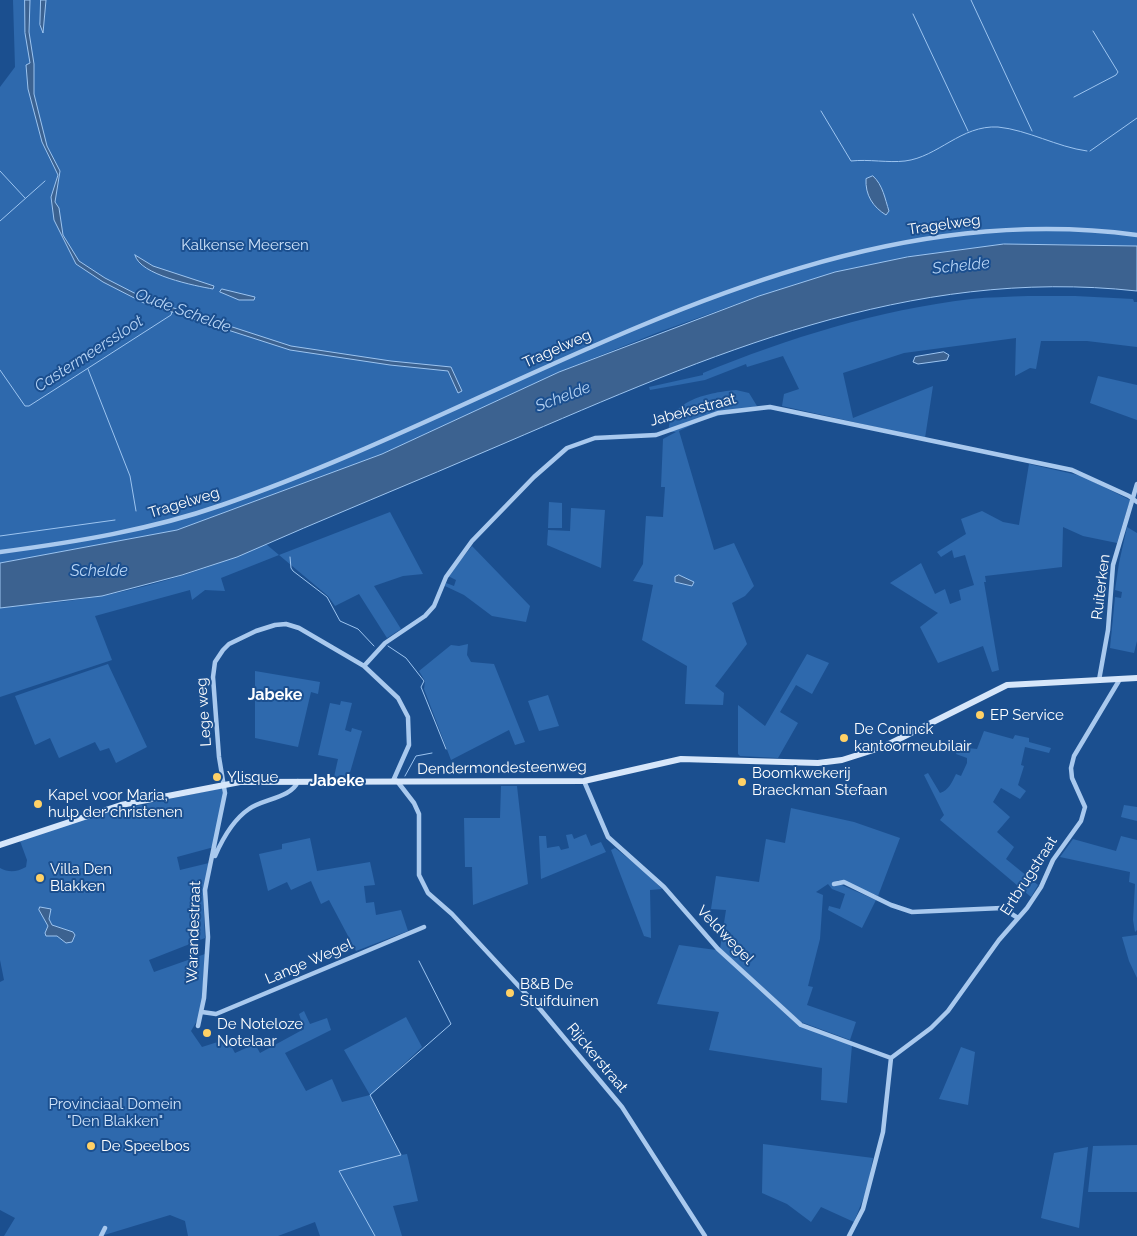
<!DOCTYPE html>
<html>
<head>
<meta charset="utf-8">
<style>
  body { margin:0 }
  canvas { display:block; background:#1b4f8f }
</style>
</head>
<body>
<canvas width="1137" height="1236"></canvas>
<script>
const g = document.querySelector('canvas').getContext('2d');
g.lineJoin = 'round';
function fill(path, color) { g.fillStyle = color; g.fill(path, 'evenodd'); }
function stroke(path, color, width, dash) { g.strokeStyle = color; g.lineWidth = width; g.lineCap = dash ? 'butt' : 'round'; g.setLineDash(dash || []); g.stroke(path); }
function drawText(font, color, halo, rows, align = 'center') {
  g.font = font + ' Raleway,sans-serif'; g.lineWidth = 4; g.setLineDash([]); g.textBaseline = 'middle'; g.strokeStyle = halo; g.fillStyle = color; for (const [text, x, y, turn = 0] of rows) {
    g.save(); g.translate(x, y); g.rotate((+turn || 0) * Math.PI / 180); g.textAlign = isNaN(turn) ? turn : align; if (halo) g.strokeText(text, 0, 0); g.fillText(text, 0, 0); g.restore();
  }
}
fill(new Path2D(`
  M13 0H1137V246L1004 244 907 257 835 272 759 296 659 332 559 372 382 454 177 530 0 563V87L15 67Z
  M1028 296H1075L1133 299 1134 302H1137V347L1087 341H1041L1036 369 1030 368 1015 376 1016 338 904 353 843 373 853 418 933 386 925 438 782 406 784 394 799 389 783 356 747 367 746 364 705 380 650 390 649 387 703 375V373C789 338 878 310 971 299 989 297 1009 297 1028 296Z
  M1098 376 1137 385V420L1090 403Z
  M736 390 749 393 757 406 702 420 679 431 714 550 734 543 754 586 745 596 732 603 747 644 715 686 724 693 723 705 685 704 687 666 642 640 653 585 633 581 643 564 646 516 663 517 665 487H661L663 439 676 432H669C667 400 712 392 736 390Z
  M1029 464 1082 476 1130 500 1117 543 1083 536 1063 527 1062 567 985 576 986 582H984L999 670 992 672 983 646 938 663 920 627 938 613 890 583 921 563 935 594 945 589 950 604 961 600 959 590 974 585 965 555 954 558 952 550 941 557 937 552 966 534 961 519 982 511 1003 522 1019 525Z
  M549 502 562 503V528H548Z
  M571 508 605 510 601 568 547 545 548 530 570 531Z
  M390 512 423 574 403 576 374 586 401 629 387 638 359 594 335 606 328 596 279 555 221 578 225 591 205 590 192 600 190 590 95 616 112 660 0 697V608C34 604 69 602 102 596 158 585 214 567 266 544L279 555Z
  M1127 527 1137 533V641L1134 653 1110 648 1115 597 1121 598 1122 592 1115 590 1119 563Z
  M472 546 530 606 526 622 492 616 464 595 445 586 446 583 454 586 456 580 448 576Z
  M468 644 467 655 471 662 494 664 525 742 515 745 509 730 451 760 424 689 425 681 419 671 451 645 459 646Z
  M807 654 829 663 812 694 796 685 780 712 798 723 778 758 740 756 738 754V705L765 726Z
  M108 664 147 747 116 763 109 748 100 751 95 742 59 758 50 738 35 745 15 696Z
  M255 671 320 682 318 694 311 692 298 747 255 738Z
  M548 695 559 726 539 731 528 701Z
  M341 701 352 703 345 730 351 732 352 728 362 731 349 776 334 777 338 759 318 755 330 703 340 705Z
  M984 731 1013 739 1015 735 1029 738V742L1051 748 1049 753 1025 747 1021 765 1024 766 1018 785 1026 791 1020 799 1001 788 993 802 1010 817 997 832 1014 847 1006 859 1038 885 1031 897 940 820 944 815 924 775 928 773 940 793C949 790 952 782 956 774L961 776 967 763V758L956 754 959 747 977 749Z
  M501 786H517L528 884 473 905 472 867H465L464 818H500Z
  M222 788 223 798 214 847 177 857 180 870 209 863 203 892 205 938 149 960 154 972 205 954 201 1014 191 1031 202 1047 227 1039 235 1053 255 1044 260 1053 304 1029 299 1014 304 1011 310 1024 327 1018 331 1030 285 1053 306 1091 332 1079 342 1102 370 1095 344 1050 406 1017 422 1047 370 1096 401 1155 407 1154 418 1201 393 1206 402 1236H320L315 1222 278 1236H188L185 1221 170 1215 101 1236H4L15 1218 0 1210V982L4 980 0 960V868C9 873 17 872 26 867L27 860 20 841 102 813Z
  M1124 805 1137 807V821L1121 817Z
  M791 808 854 822 900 838 878 896 838 880 837 883 876 900 862 928 828 910 829 906 840 909 845 894 832 889 828 884 816 892 823 895 820 939 808 986 813 987 807 1005 856 1022 850 1040 801 1022 720 949 726 910 711 909 716 876 759 882 766 839 785 843Z
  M572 834 574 839 586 834 591 846 601 842 606 852 541 879 539 836H546L547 848 559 846 561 850 569 848 566 835Z
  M1121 836 1137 840V930L1135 932 1133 920 1135 884 1129 882 1130 872 1060 857 1073 839 1116 851Z
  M310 838 317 871 370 862 375 885 364 886 366 903 374 902 376 915 401 910 408 931 356 951 329 900 321 904 311 881 291 890 287 882 268 891 259 854 282 849V844Z
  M615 848 642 869 662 889 650 890 651 938 644 936 611 850Z
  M1137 935V978L1129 961 1122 937Z
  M679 945 716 950 799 1025 852 1045 847 1103 821 1100 822 1068 709 1050 719 1012 657 1004Z
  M961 1047 975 1052 968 1105 939 1099Z
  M763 1144 873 1158 867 1189 854 1222 821 1207 811 1222 787 1204 762 1193Z
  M1137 1145V1192H1088L1093 1146Z
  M1088 1147 1079 1228 1041 1218 1054 1153Z`), '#2e69ad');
const water = new Path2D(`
  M25 0H30L29 32 34 64V94L47 146 60 171 55 202 59 208 63 235 79 261 105 278 146 299 291 346 391 361 451 367 462 391 458 393 448 371 390 365 290 350 144 303 103 282 76 264 54 220 51 197 58 175 42 142 28 89 26 65 30 63 25 33Z
  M41 0H46L43 33 40 25Z
  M873 176C883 185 885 199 889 211L886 215C873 207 865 195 866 179Z
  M1004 244 1137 246V291C908 266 710 355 505 443 415 482 325 518 237 557L182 575 102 596 0 608V563L177 530 382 454 559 372 759 296 835 272 907 257Z
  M135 255 153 266 214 286 213 289C196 286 139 275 135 255Z
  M222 289 255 297 254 300H239L220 292Z
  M944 352 949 355 947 360 918 364 913 362 915 357Z
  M679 575 694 582 692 586 675 582V577Z
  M40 907 51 909 49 919 52 925 73 932 75 935 72 942 66 943 57 936H46L45 933 48 926 39 910Z`);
fill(water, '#3c6290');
stroke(water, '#9cc4f0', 1);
stroke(new Path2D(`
  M971 0 1032 131
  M913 14 968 131
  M1074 97 1116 75 1118 72 1093 31
  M821 111 851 161C869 159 888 163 905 161 938 157 961 125 998 127 1028 130 1057 147 1087 151
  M1090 151 1137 118
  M0 171 25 198
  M0 221 45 181
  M88 369 130 476 136 511
  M0 370 25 406H29L171 315 172 312
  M0 536 115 520
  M290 557 291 568 293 571 327 597 340 621 358 629 374 646
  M388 646 406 658 424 681 421 687 446 749
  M405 776 416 756 432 753
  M375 1236 339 1171 401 1155 370 1095 451 1024 419 961`), '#9cc4f0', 1);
stroke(new Path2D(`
  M0 552C76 542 150 530 222 505 521 402 806 191 1137 235
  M364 666 385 643 425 616 434 606 446 577 472 541 534 477 567 448 595 438 656 435 718 413 770 407 1072 470 1129 496 1137 502
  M1099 680 1108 630 1113 565 1137 484
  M397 781 414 803 419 814V875L428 893 452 914 540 1009 622 1107 705 1236
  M584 781 608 837 664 887 718 949 801 1025 891 1058
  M215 856C222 840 234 819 249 809 262 799 292 798 298 781
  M834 884 844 882 891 905 912 912 1002 908 1018 918
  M202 1012 216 1014 424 927
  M198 1026 204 998 208 937 205 890 225 793 219 757 213 677 215 662 223 650 229 644 256 631 275 625 286 624 299 628 364 666 398 698 408 717 409 745 393 781
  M891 1058 931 1028 948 1011 999 940 1027 908 1041 887 1053 860 1081 821 1085 807 1072 778 1071 768 1074 756 1120 679
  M101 1236 105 1228
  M849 1236 863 1209 883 1132 891 1058`), '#a9c9ee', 4.5);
stroke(new Path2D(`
  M0 845 121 805 240 782 584 781 681 759 818 763 842 760 883 747 1007 685 1137 678`), '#d6e6fa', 6);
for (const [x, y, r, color] of [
  [980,715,5,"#ffd166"],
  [844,738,5,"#ffd166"],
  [217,777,5,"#ffd166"],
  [742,782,5,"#ffd166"],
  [38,804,5,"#ffd166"],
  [40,878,5,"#ffd166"],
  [510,993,5,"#ffd166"],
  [207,1033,5,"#ffd166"],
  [91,1146,5,"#ffd166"]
]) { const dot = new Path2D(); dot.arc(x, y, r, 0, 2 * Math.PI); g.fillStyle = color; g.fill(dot); stroke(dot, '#1b4f8f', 2); }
drawText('15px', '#fff', '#1b4f8f', [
  ["Tragelweg",944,225,-8],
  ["Tragelweg",557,349,-24],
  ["Jabekestraat",693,410,-15],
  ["Tragelweg",184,503,-17],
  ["Ruiterken",1101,587,-83],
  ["Lege weg",204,712,-94],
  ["Dendermondesteenweg",502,768,-1],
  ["Ertbrugstraat",1029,876,-57],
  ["Warandestraat",194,932,-88],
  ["Veldwegel",725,935,46],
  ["Lange Wegel",309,962,-23],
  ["Rijckerstraat",597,1058,50]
]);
drawText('15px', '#cfe3fa', '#1b4f8f', [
  ["Kalkense Meersen",245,245],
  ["Provinciaal Domein",115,1104],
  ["\"Den Blakken\"",115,1121]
]);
drawText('15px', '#fff', '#1b4f8f', [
  ["EP Service",990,715],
  ["De Coninck",854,729],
  ["kantoormeubilair",854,746],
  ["Boomkwekerij",752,773],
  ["Braeckman Stefaan",752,790],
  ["Ylisque",227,777],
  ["Kapel voor Maria,",48,795],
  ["hulp der christenen",48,812],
  ["Villa Den",50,869],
  ["Blakken",50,886],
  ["B&B De",520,984],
  ["Stuifduinen",520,1001],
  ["De Noteloze",217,1024],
  ["Notelaar",217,1041],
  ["De Speelbos",101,1146]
], 'left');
drawText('italic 16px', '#b5d3f5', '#1b4f8f', [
  ["Schelde",961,266,-6],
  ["Oude Schelde",183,311,20],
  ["Castermeerssloot",89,354,-33],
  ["Schelde",563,397,-21],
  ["Schelde",99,571]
]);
drawText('bold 16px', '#fff', '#1b4f8f', [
  ["Jabeke",275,695],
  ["Jabeke",337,781]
]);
</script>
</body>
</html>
